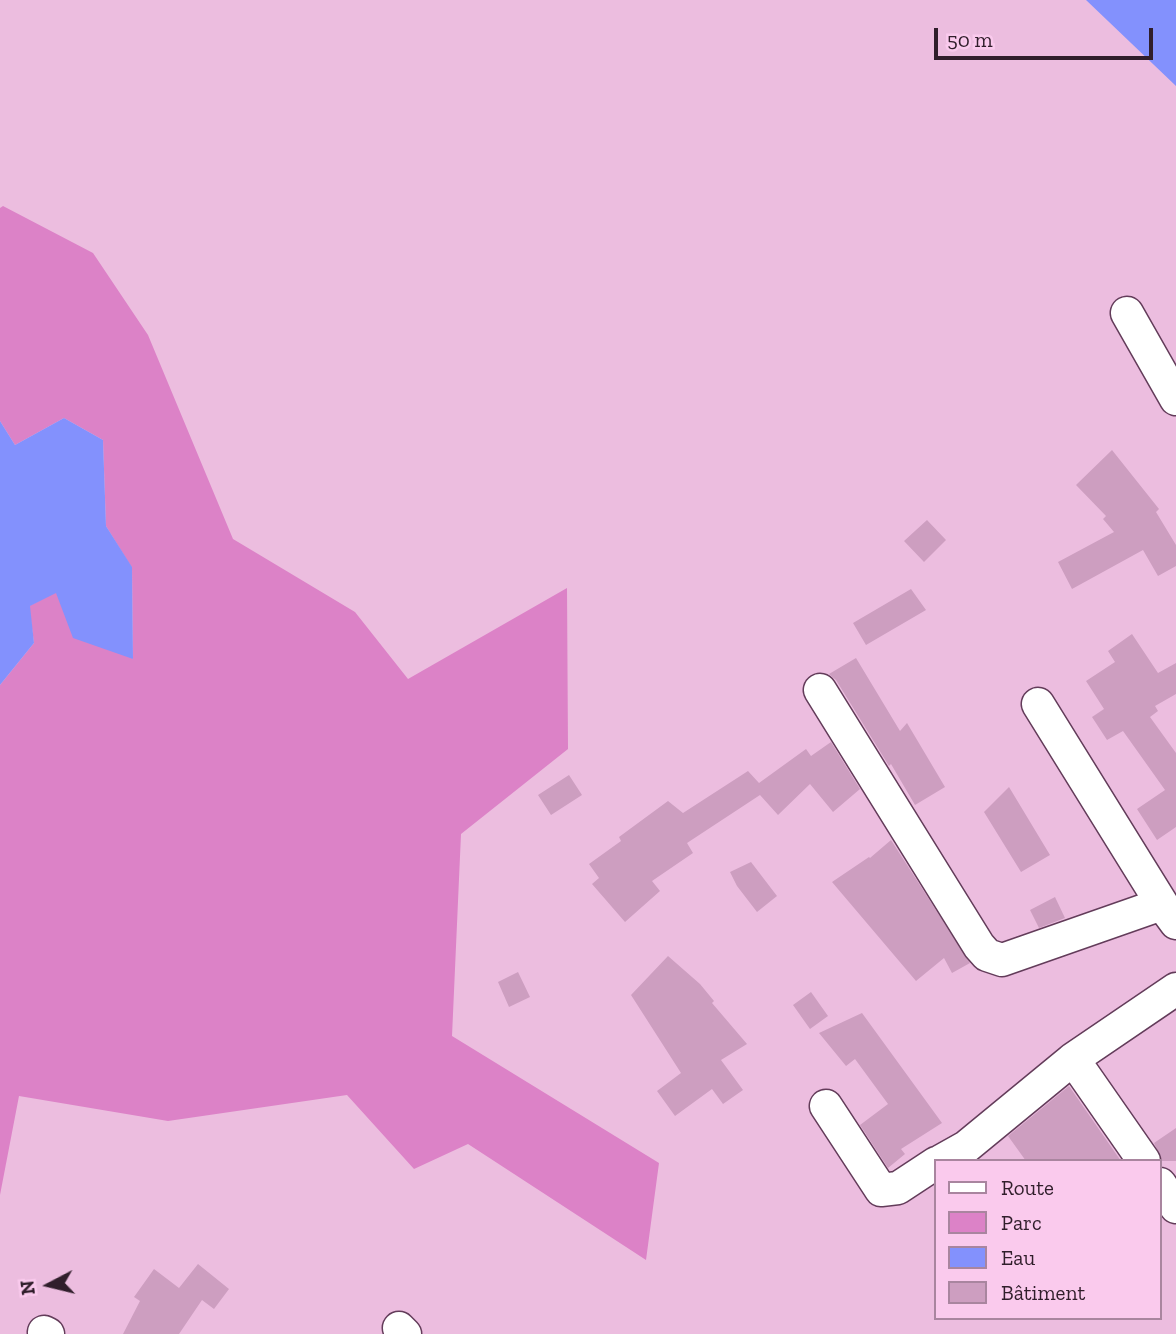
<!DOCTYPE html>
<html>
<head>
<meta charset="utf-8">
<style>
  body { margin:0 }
  #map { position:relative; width:1176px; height:1334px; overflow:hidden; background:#ecbddf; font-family:"Zilla Slab",serif }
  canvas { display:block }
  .legend { position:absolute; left:934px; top:1159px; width:228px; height:161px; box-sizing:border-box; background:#facaed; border:2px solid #a9859f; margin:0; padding:9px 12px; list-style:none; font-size:21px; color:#301e2b }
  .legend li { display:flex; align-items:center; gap:14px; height:35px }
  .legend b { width:35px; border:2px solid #a9859f }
  .north { position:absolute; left:14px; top:1250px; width:70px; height:70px; -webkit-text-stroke:5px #facaed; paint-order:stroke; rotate:263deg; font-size:19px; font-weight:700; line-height:28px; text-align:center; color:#301e2b }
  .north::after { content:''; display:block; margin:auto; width:24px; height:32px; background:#301e2b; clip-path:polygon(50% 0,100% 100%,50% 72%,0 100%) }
  .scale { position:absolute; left:934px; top:28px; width:219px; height:32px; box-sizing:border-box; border:4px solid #301e2b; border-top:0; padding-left:9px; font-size:21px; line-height:24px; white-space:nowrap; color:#301e2b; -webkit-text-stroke:5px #facaed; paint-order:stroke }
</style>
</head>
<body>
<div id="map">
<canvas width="1176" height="1334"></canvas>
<ul class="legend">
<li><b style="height:9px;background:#fff"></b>Route</li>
<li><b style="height:19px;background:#dc82c7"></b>Parc</li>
<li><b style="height:19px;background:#8391fd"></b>Eau</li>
<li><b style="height:19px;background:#cd9ec0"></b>Bâtiment</li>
</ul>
<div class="north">N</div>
<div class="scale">50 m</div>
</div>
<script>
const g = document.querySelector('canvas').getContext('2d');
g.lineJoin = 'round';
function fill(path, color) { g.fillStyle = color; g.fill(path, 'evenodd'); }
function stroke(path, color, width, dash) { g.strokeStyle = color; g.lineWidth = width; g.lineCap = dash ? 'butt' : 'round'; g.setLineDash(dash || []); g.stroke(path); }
fill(new Path2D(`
  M3 206 93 253 148 335 233 539 355 612 408 679 567 588 568 749 461 834 452 1036 659 1163 646 1260 468 1144 414 1169 347 1095 168 1121 19 1096 0 1195V685L34 643 29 606 56 592 133 659 132 568 106 526 103 440 64 418 15 445 0 421V208Z`), '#dc82c7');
fill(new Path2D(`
  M1086 0H1176V86Z
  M64 418 103 440 106 526 132 567 133 659 73 638 56 593 30 606 34 643 0 685V421L15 445Z`), '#8391fd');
fill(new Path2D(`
  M1112 450 1159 509 1156 512 1176 545V566L1158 576 1143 550 1072 589 1058 562 1114 532 1103 519 1106 516 1076 485Z
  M927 520 946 540 924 562 904 541Z
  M911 589 926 610 866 645 853 623Z
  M1132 634 1158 673 1176 663V694L1155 706 1158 711 1150 717 1176 753V827L1157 840 1137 809 1165 790 1123 731 1107 740 1092 717 1104 709 1086 681 1115 662 1108 651Z
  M856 658 900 731 907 723 945 787 915 805 891 764 889 766 836 680 829 674Z
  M831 742 860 789 833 812 810 784 778 815 760 795 687 843 693 853 652 881 660 891 625 922 592 884 599 878 589 864 621 841 619 837 668 801 683 813 748 771 759 783 806 749 811 756Z
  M569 775 582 795 551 815 538 795Z
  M1009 787 1050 855 1021 872 984 812Z
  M891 840 970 963 952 973 944 958 916 981 832 882 869 857 870 858Z
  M751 862 777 896 757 912 737 886 730 872Z
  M1055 897 1065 918 1039 928 1030 910Z
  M668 956 700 984 714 1001 712 1003 747 1044 721 1060 743 1090 723 1104 712 1089 675 1116 657 1091 681 1073 631 995Z
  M518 972 530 997 509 1007 498 982Z
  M811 992 828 1016 810 1029 793 1005Z
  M862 1013 942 1123 901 1149 905 1154 888 1168 860 1125 888 1104 855 1059 846 1066 819 1033Z
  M1069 1086 1121 1161H1026L1008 1136Z
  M1176 1128V1161H1162L1154 1143Z
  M198 1264 229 1289 214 1309 202 1300 179 1334H123L140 1301 134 1297 154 1269 179 1288Z`), '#cd9ec0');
const street = new Path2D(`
  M1127 313 1176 399
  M820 690 979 946 987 955 1002 960 1162 904
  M1038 704 1162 904 1176 923
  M1073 1059 1144 1161
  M826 1106 881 1190 898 1188 936 1163
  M941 1161 966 1147 1073 1059 1176 989
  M1160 1184 1176 1207
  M399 1328 405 1334
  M44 1332 48 1334`);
stroke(street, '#633c5a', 35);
stroke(street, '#fff', 32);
</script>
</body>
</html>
